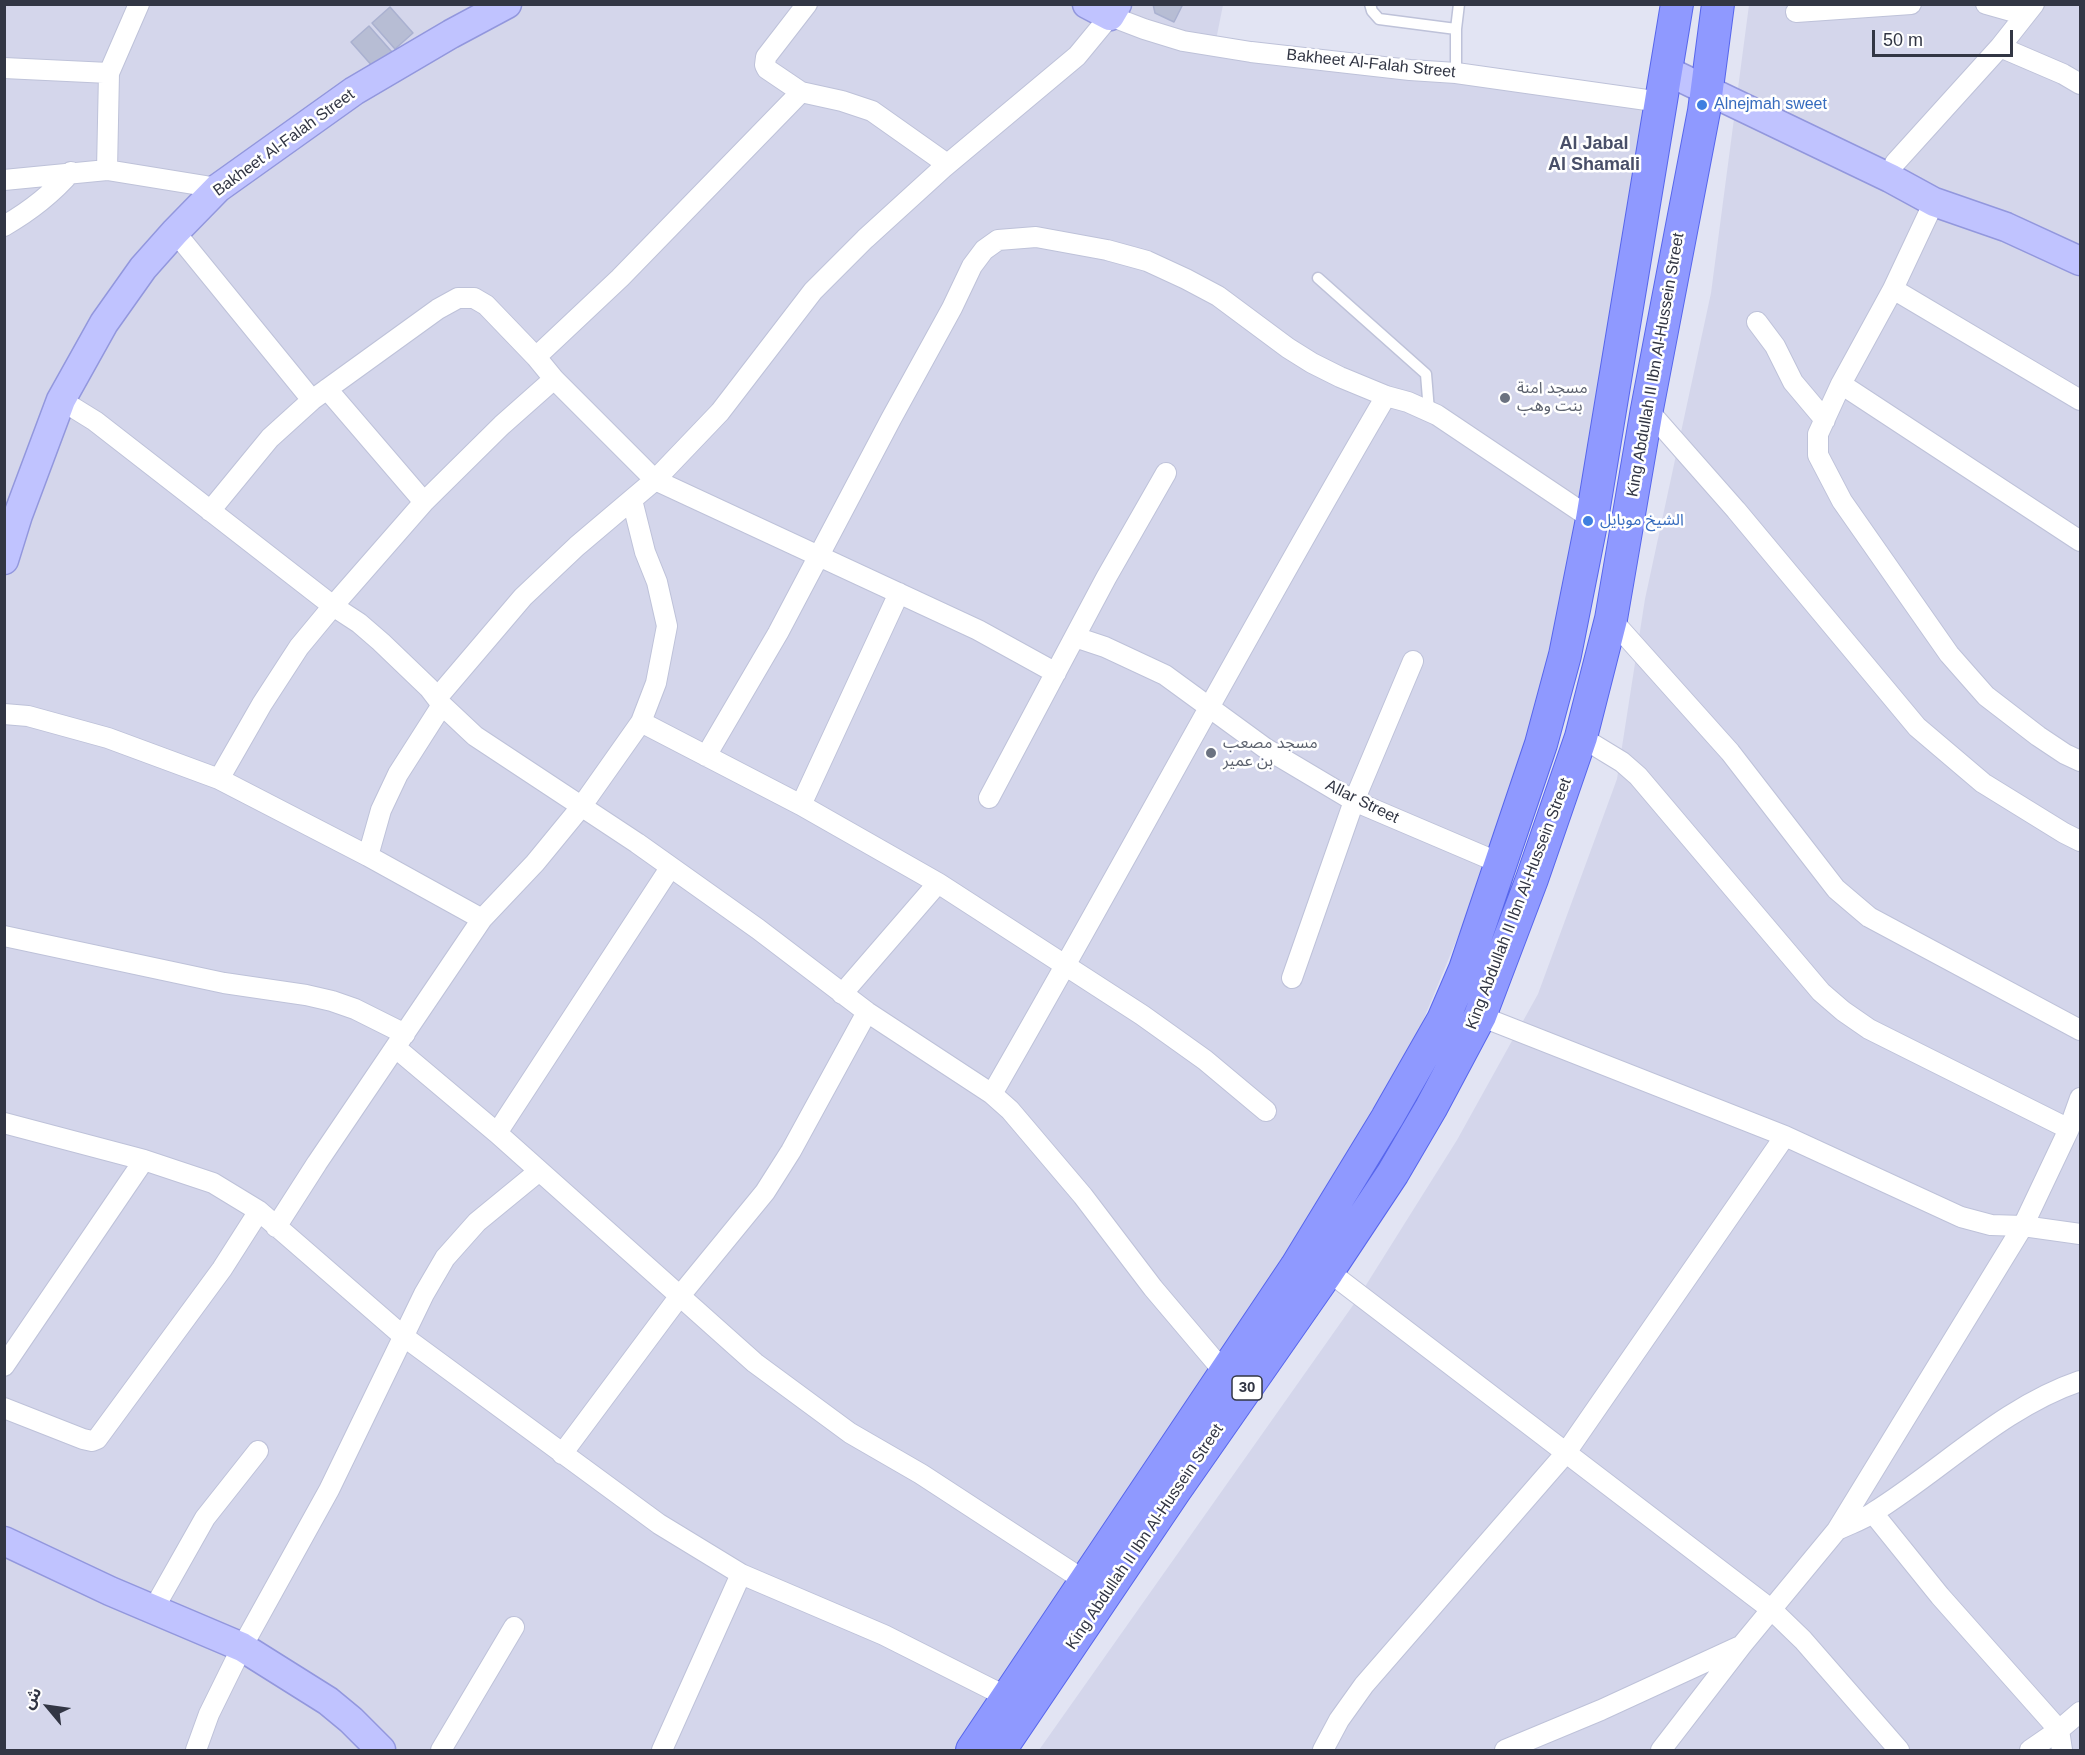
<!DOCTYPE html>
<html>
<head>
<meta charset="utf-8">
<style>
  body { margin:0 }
  #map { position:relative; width:2085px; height:1755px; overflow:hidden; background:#e2e4f3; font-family:Helvetica,"Noto Sans Arabic",sans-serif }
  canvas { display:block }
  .frame { position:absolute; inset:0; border:6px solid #323644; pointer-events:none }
  .north { position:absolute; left:18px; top:1677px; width:60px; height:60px; -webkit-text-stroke:4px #fff; paint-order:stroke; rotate:299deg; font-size:16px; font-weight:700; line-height:24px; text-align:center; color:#323644 }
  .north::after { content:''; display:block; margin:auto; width:21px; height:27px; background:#323644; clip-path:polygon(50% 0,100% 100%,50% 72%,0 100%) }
  .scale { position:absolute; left:1872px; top:30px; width:141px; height:27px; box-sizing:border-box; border:3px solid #323644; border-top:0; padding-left:8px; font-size:18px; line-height:21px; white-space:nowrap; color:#323644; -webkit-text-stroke:4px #fff; paint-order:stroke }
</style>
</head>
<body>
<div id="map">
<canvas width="2085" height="1755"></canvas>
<div class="frame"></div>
<div class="north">ش</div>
<div class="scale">50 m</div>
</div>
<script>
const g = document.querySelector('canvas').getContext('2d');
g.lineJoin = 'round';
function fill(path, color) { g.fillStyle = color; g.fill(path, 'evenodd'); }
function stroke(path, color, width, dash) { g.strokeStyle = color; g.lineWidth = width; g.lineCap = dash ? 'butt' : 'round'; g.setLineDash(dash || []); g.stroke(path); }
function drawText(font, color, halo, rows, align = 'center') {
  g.font = font + ' Helvetica,"Noto Sans Arabic",sans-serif'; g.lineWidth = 5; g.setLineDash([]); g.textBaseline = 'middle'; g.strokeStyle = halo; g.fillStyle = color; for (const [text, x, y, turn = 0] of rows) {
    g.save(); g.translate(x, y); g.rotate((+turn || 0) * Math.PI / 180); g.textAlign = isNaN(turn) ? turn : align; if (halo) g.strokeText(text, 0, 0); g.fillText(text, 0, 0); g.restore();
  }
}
fill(new Path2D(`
  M5 5H1223L1216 40 1649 109 1587 502 1505 823 1405 1064 1167 1440 964 1750H5Z
  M1749 5H2080V1750H1039L1356 1301 1457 1140 1538 994 1617 779 1645 599 1711 293Z`), '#d4d6eb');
const building = new Path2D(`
  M1153 4H1183L1174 22 1155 13Z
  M390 7 413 33 395 49 372 23Z
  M369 26 392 52 374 68 351 42Z`);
fill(building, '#b7bdd4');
stroke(building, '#aab1d0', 1.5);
const lane = new Path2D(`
  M1370 4 1372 11 1379 19 1456 29
  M1456 73V29L1459 4
  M1318 278 1426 374 1429 411`);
const street = new Path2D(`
  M807 4 766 57 765 65 767 69 801 92 842 101 872 111 947 164
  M1986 4 2025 15
  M1796 12 1911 4
  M2000 47 2063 74 2080 84
  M4 68 109 73
  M1895 163 2000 47 2034 4
  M107 170 109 73 139 4
  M4 180 107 170 218 188
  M1934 202 1893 289 1841 384 1818 434V455L1842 501 1949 654 1986 696 2038 736 2065 754 2080 761
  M4 226C30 211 51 195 71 172
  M175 232 312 400
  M1893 289 2080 400
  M1757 322 1775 346 1793 382 1825 420
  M536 357 620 278 801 92
  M1841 384 2080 541
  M327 389 424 502
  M61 400 95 421 333 606 359 623 381 642 429 688 442 705 475 736 637 843 758 929 867 1012 992 1094 1010 1110 1083 1196 1153 1288 1225 1373
  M1647 409 1736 510 1917 727 1983 783 2064 833 2080 841
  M210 511 270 438 312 400 438 309 458 298H474L486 305 536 357 554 379 655 480 978 630 1056 673
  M1611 619 1730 752 1836 889 1869 917 2080 1030
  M1075 637 1105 647 1165 675 1265 748 1354 801 1502 864
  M437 698 523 597 577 546 655 480 720 412 813 291 865 239 943 168 1077 56 1110 16 1144 29 1183 41 1251 52 1410 70 1456 73 1661 102
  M4 714 28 716 108 738 219 779 368 856 482 919
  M641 722 801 805 938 883 1142 1015 1205 1060 1266 1111
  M1581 737 1622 762 1638 776 1821 992 1843 1011 1869 1029 2069 1129
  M706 756 778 633 891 419 952 308 972 266 984 250 998 240 1036 237 1107 250 1147 261 1186 279 1218 296 1288 348 1312 363 1340 377 1386 396 1408 402 1437 415 1592 519
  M219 779 262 704 299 647 333 606 424 502 502 425 554 379
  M989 798 1106 578 1166 473
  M801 805 899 593
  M368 856 381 810 398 774 442 705
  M4 936 224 983 306 995 332 1001 355 1009 405 1034
  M1292 978 1354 801 1413 661
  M842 994 938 883
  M1480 1016 1785 1136 1961 1217 1991 1225 2023 1226 2080 1234
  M396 1048 497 1133 755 1363 850 1433 921 1474 1085 1581
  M992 1094C1126 862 1251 626 1386 396
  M4 1123 144 1160 213 1183 259 1211 403 1336 659 1524 741 1574 884 1635 1007 1697
  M497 1133 670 868
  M276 1227 317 1163 482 919 535 863 581 807 641 722 656 683 667 626 657 582 645 552 632 500
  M1328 1271 1772 1610 1803 1640 1899 1750
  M4 1366 144 1160
  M4 1408 83 1439 92 1441 97 1439 222 1269 259 1211
  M562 1454 679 1297 765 1192 791 1151 867 1012
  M1873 1513 1940 1596 2059 1730 2062 1750
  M1837 1530C1849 1524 1863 1520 1874 1512 1943 1469 2003 1407 2080 1381
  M153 1610 205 1518 258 1451
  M196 1750 209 1714 242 1647 329 1490 424 1294 445 1258 477 1222 538 1172
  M441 1750 514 1627
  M662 1750 741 1574
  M1323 1750 1339 1720 1364 1685 1565 1454 1785 1136
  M1505 1750 1601 1710 1738 1647
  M1661 1750 1742 1645 1837 1530 2023 1226 2069 1129 2080 1098
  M2030 1750 2059 1730 2080 1712`);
const secondary = new Path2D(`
  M1087 4 1110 16 1117 4
  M1667 71 1890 178 1934 202 2006 227 2080 261
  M4 560 18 515 61 400 104 323 143 268 175 232 218 188 354 91 451 34 507 4
  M4 1541 110 1591 242 1647 328 1701 351 1720 381 1750`);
const primary = new Path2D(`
  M972 1750 1296 1267 1387 1118 1443 1020 1465 969 1541 744 1565 655 1592 519 1677 4
  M1000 1750 1174 1492 1328 1271 1393 1173 1431 1108 1480 1016 1532 879 1581 737 1611 619 1647 409 1704 111 1718 4`);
stroke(lane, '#bec2d9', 13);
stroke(street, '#bec2d9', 22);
stroke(secondary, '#9297dd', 31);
stroke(primary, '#5766ec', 34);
stroke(lane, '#fff', 10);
stroke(street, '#fff', 20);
stroke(secondary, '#c0c3ff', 28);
stroke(primary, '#8f99ff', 32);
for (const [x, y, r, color] of [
  [1702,105,6,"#3f7fe0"],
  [1505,398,6,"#6b7280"],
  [1588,521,6,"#3f7fe0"],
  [1211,753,6,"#6b7280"]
]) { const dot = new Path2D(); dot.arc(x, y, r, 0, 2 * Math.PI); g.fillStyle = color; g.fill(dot); stroke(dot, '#fff', 2); }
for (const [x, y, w] of [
  [1247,1388,30]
]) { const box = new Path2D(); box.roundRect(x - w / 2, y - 12, w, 24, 4.5); g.fillStyle = '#fff'; g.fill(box); stroke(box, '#323644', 1.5); }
drawText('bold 15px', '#323644', null, [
  ["30",1247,1388]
]);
drawText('16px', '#323644', '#fff', [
  ["Bakheet Al-Falah Street",1371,64,6],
  ["Bakheet Al-Falah Street",284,143,-36],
  ["King Abdullah II Ibn Al-Hussein Street",1656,365,-80],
  ["Allar Street",1362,802,26],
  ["King Abdullah II Ibn Al-Hussein Street",1519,904,-69],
  ["King Abdullah II Ibn Al-Hussein Street",1145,1537,-56]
]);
drawText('16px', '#366cbe', '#fff', [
  ["Alnejmah sweet",1714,105],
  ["الشيخ موبايل",1600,521]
], 'left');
drawText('16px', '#5b616d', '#fff', [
  ["مسجد امنة",1517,389],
  ["بنت وهب",1517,407],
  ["مسجد مصعب",1223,744],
  ["بن عمير",1223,762]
], 'left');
drawText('bold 18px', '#494f68', '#fff', [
  ["Al Jabal",1594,144],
  ["Al Shamali",1594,165]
]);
</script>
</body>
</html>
